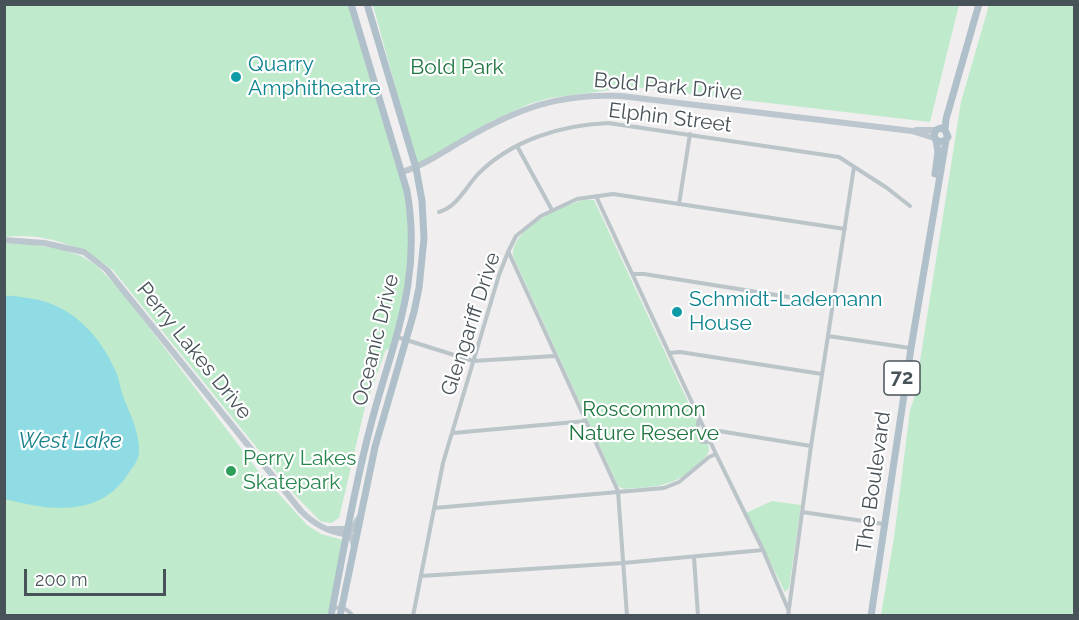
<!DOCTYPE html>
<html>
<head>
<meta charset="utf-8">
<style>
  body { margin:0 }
  #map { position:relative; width:1079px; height:620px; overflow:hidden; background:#f0eeee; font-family:Raleway,sans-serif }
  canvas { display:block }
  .frame { position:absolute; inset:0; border:6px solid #485359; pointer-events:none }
  .scale { position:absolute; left:24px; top:569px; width:142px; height:27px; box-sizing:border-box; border:3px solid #485359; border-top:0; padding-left:8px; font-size:18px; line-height:21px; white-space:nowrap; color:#485359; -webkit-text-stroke:4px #fff; paint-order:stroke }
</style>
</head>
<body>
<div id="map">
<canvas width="1079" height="620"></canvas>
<div class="frame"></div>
<div class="scale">200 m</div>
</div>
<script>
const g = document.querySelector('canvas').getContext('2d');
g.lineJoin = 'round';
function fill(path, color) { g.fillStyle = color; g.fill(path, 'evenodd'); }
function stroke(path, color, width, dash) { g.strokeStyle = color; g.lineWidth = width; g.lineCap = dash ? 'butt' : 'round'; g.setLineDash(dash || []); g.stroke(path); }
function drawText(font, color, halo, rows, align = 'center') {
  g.font = font + ' Raleway,sans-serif'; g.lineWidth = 4.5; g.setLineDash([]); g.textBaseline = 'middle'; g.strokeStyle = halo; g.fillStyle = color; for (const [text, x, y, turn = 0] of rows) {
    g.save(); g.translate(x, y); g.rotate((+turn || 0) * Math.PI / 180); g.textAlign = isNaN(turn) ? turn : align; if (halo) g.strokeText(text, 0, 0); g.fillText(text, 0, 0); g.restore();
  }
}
fill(new Path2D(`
  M4 5H348L404 192 410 238 406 285 390 350 386 349 365 407 339 518 331 523 320 521 295 495 113 270C82 246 44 232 5 237Z
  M373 5H959L930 122 633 87 550 98 529 104 488 123 417 166Z
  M989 5H1074V615H881L894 538 910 410 914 399 961 102Z
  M584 200H594L709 447C710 455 703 459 697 465 672 488 657 486 624 489L618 486 513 256C512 228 561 206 584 200Z
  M4 243 28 244 65 250 81 256 96 265 122 292 259 472 307 525 321 534 343 540 328 615 5 616Z
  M772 501 801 505 789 588 785 592 746 513Z`), '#bfeacb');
fill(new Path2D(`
  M5 296C12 295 20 297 27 298 68 302 99 333 115 370 119 378 120 387 123 396 130 415 140 432 139 453 138 462 131 469 126 477 97 518 47 510 5 499Z`), '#90dce4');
stroke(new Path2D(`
  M517 146 552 210
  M596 196 716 454 763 550 788 609
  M679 204 690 134
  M439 212C457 207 466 187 478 174 512 140 561 125 608 123L839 157 887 188 910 206
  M509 253 618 491 627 616
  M633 274H644L833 304
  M828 336 910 348
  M397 337 473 361 555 356
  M669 353 680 352 822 374
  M699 417C698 425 695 435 702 442H711
  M453 433 586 421
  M707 433 719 431 811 446
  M434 508 664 488 679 482 709 457 716 454
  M802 512 884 524
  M694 557 698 616
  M421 576 623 563 763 550
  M332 609C341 605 347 609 353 616
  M413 616 443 463 499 275 508 252 516 236 541 216 577 199 613 194 845 229
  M788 616 811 446 854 167`), '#bac4c9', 4);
stroke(new Path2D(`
  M916 130H936
  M402 172C425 165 446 150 467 138 519 108 560 93 621 96L912 131 934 138
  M4 240 44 243 84 252 107 270 301 511C313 523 328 532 344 534L352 530 358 519
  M330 529H345L351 536 354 545`), '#bbc6ce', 6);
stroke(new Path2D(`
  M945 130 941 128 936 130 934 135 936 140 943 142 948 137 945 130 946 119 979 4
  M935 174 938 152 936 140
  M331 616C343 553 354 489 370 428 392 342 423 282 407 191L351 4
  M340 616 375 447 414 312 419 288 424 238 422 201 416 168 367 4
  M871 616 911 348 946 140`), '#b0c0ca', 7);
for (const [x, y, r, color] of [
  [236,77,6,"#0f9aa8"],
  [677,312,6,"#0f9aa8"],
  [231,471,6,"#2e9e5b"]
]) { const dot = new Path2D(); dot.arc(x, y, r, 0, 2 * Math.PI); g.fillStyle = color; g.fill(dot); stroke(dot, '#fff', 2); }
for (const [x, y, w] of [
  [902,378,36]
]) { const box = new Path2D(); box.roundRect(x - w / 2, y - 17, w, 34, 4.5); g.fillStyle = '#fff'; g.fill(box); stroke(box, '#485359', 1.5); }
drawText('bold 20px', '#485359', null, [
  ["72",902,378]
]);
drawText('21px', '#0d838f', '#fff', [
  ["Quarry",248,65],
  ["Amphitheatre",248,89],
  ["Schmidt-Lademann",689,300],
  ["House",689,324]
], 'left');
drawText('21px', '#1f7440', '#fff', [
  ["Bold Park",457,68],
  ["Roscommon",644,410],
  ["Nature Reserve",644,434]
]);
drawText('21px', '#485359', '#fff', [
  ["Bold Park Drive",668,87,5],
  ["Elphin Street",670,118,7],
  ["Glengariff Drive",471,324,-72],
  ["Oceanic Drive",376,340,-76],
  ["Perry Lakes Drive",194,351,51],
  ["The Boulevard",874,482,-82]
]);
drawText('21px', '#27864d', '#fff', [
  ["Perry Lakes",243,459],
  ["Skatepark",243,483]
], 'left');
drawText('italic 22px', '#18828d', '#fff', [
  ["West Lake",70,441]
]);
</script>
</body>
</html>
